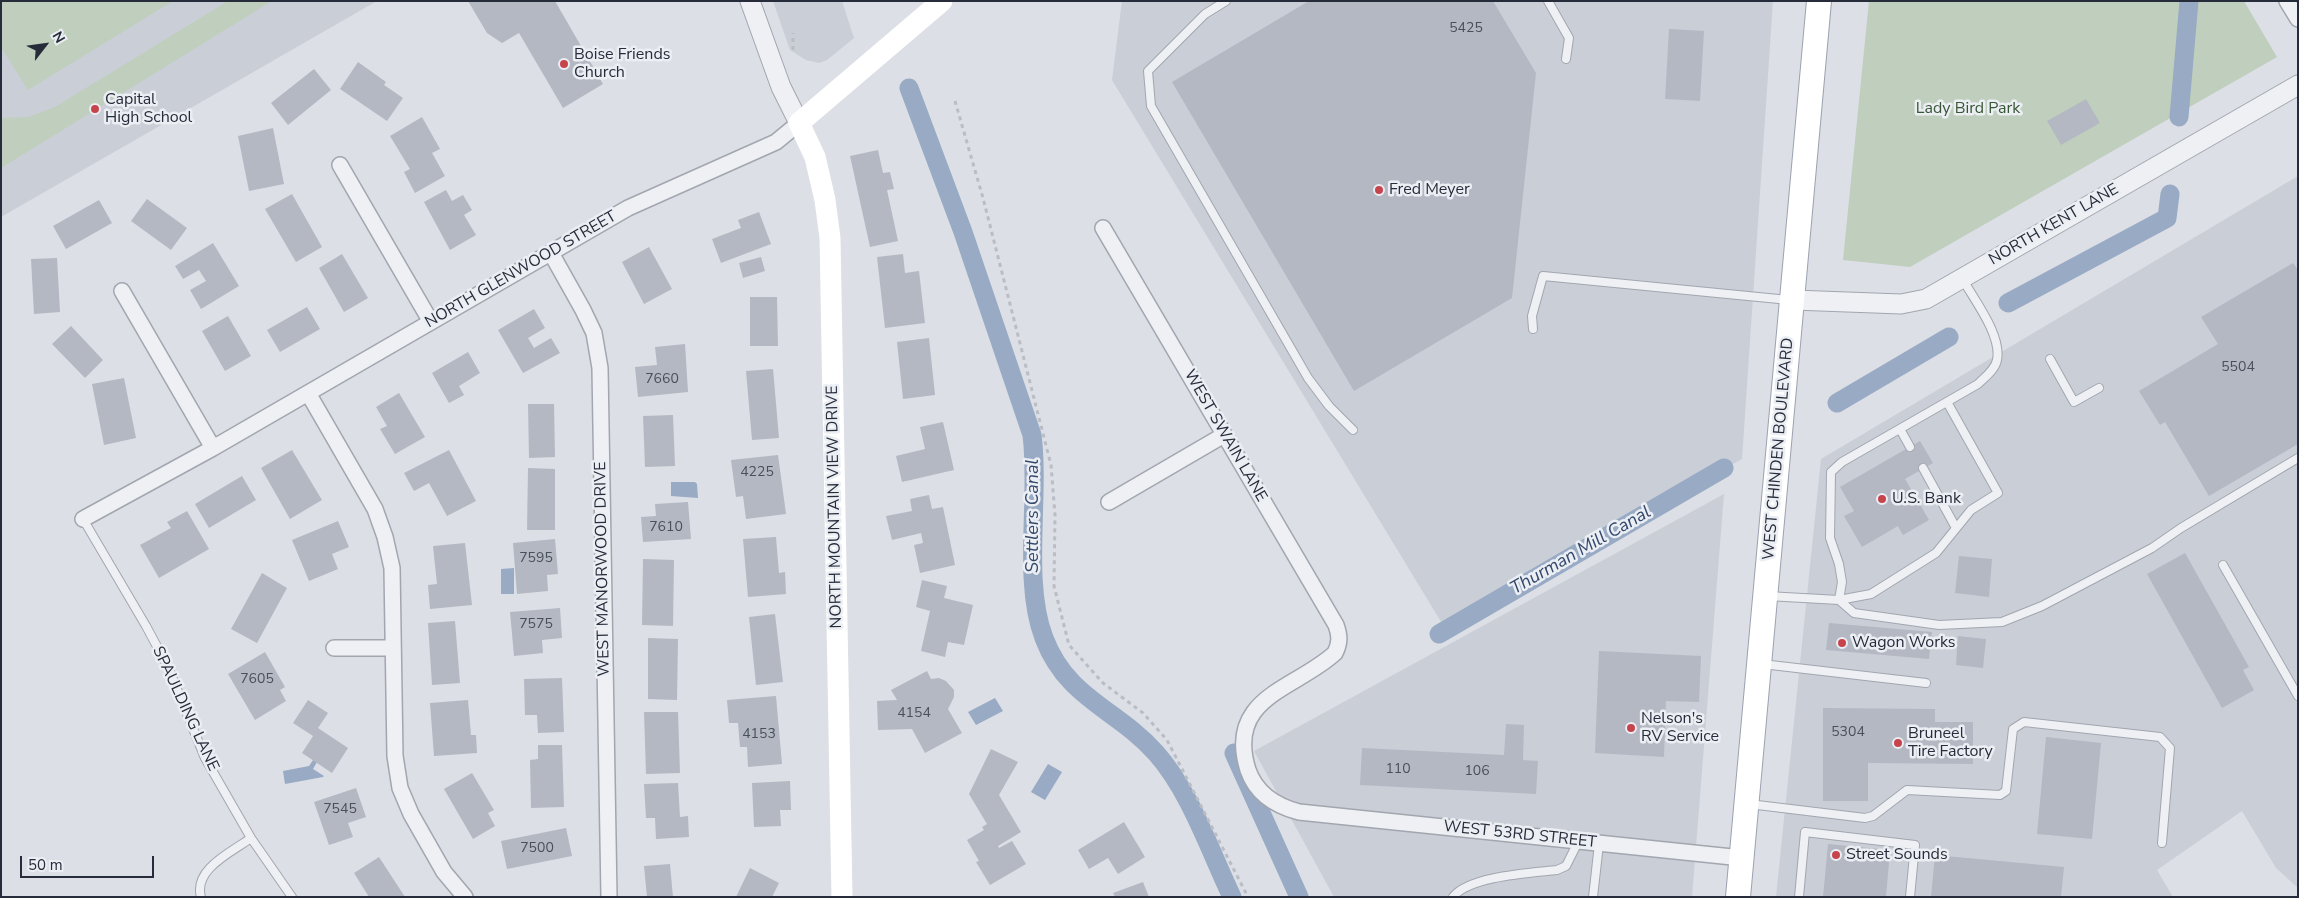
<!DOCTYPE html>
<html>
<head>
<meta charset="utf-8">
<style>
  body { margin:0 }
  #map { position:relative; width:2299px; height:898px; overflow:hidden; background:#dcdfe5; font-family:"Nunito Sans",sans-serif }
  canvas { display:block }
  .frame { position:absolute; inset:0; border:2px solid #272c3b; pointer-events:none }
  .north { position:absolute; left:20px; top:20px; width:50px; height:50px; -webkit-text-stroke:4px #ebeef3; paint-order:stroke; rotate:60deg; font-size:14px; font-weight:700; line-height:20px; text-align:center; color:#272c3b }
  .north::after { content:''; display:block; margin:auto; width:18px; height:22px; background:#272c3b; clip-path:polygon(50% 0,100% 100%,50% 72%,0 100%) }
  .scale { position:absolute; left:20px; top:856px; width:134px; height:22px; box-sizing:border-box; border:2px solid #272c3b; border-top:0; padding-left:6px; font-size:15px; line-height:18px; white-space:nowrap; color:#272c3b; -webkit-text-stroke:4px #ebeef3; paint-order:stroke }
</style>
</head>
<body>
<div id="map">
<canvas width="2299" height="898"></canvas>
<div class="frame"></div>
<div class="north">N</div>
<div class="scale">50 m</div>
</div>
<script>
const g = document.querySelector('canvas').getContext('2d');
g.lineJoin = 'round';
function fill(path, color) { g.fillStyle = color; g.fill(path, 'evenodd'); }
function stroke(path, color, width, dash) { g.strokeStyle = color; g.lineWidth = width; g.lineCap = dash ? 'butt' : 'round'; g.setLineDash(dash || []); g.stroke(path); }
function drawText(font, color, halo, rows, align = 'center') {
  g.font = font + ' "Nunito Sans",sans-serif'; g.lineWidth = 5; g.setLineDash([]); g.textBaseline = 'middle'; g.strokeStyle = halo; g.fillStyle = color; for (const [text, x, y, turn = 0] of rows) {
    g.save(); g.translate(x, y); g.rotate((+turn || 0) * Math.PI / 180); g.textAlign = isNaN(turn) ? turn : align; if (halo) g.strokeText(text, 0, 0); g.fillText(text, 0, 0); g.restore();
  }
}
fill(new Path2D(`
  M1 1H377L1 217Z
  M773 1H842L854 38 827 60 819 63 806 60 790 50Z
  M1122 1H1773L1742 459 1443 625 1112 80Z
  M2298 176V888L2276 868 2242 811 2157 870 2173 897H1776L1821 459Z
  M1724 494 1692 897H1334L1254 751Z`), '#caced7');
fill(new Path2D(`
  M1 1H173L28 90 1 47Z
  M228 1H272L1 168V118L28 117 55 107Z
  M1869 1H2244L2277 57 1910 267 1843 260Z`), '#c0cfbd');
fill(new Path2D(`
  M671 482H695L697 484 698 498 671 496Z
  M514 568V594H501V569Z
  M995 698 1003 711 976 725 968 712Z
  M313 760 317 762 313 769 324 776 323 777 285 784 283 771 309 766Z
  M1048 764 1062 772 1045 800 1031 792Z`), '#98aac4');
stroke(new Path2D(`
  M909 88 963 232 1032 435C1040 497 1022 581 1044 638 1067 699 1117 709 1156 753 1190 791 1210 851 1232 897
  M2179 117 2189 1
  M2008 303 2167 218 2170 194
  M1837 403 1949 337
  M1439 634 1724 468
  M1234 753 1299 897`), '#98aac4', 19);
fill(new Path2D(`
  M468 1H555L603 84 563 108 519 33 502 43 487 33Z
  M1309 1H1493L1536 73 1512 298 1354 391 1172 82Z
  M1669 29 1704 31 1700 101 1665 99Z
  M358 62 386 82 384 85 403 98 387 121 340 89Z
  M314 69 331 90 288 125 271 103Z
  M2086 99 2100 123 2061 145 2047 121Z
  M422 117 440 149 432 153 445 176 415 193 404 172 410 169 390 136Z
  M273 128 284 184 249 191 238 136Z
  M878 150 883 173 890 172 894 189 887 190 898 241 870 247 850 156Z
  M446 190 452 201 463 195 472 210 464 215 476 235 450 250 424 202Z
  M292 194 322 247 296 262 265 209Z
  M147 199 187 228 171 250 131 221Z
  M99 200 112 223 66 249 53 226Z
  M759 212 771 244 721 263 712 239 741 228 738 220Z
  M213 243 239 286 201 309 190 290 206 281 199 270 183 279 175 266Z
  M649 247 672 289 644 304 622 262Z
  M342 254 368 298 344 312 319 268Z
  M903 254 905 273 919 271 925 323 885 328 877 257Z
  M761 257 765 271 743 278 739 263Z
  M57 258 60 312 34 314 31 259Z
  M2293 263 2298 270V444L2209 496 2165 422 2160 425 2139 391 2218 344 2201 317Z
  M750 297H777L778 346H750Z
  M307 307 320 329 280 352 267 330Z
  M534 309 545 328 528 338 534 348 551 338 560 353 523 373 498 330Z
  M228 316 251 356 225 371 202 331Z
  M71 326 103 360 85 378 52 344Z
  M929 338 935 395 903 399 897 342Z
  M685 344 688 392 638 397 635 367 657 365 655 347Z
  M468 352 480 373 459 386 464 395 449 403 432 373Z
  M773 369 779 438 752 440 746 371Z
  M124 378 136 438 104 445 92 384Z
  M399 393 425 437 395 454 380 429 387 426 376 407Z
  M528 404H554L555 457 529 458Z
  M673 415 675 466 645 467 643 416Z
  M943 422 954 470 902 482 896 456 925 449 920 427Z
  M1920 441 1933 463 1905 479 1929 520 1903 535 1898 526 1862 547 1844 516 1854 511 1840 487Z
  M292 450 322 500 290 519 261 468Z
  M449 450 476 501 447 516 429 483 414 491 404 473Z
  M778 455 786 514 746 519 743 496 736 497 731 460Z
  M528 468 555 469V530H527Z
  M242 476 256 500 209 528 195 504Z
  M929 495 932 509 943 507 955 565 920 573 914 545 923 543 921 533 892 540 886 516 912 511 910 499Z
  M688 502 691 539 643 542 641 517 656 516 655 504Z
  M187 511 209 549 159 578 140 545 171 528 167 522Z
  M338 521 349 547 332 554 338 569 309 581 292 540Z
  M776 537 779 573 785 572 786 594 748 597 743 539Z
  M555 539 558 574 547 575 548 591 517 594 513 543Z
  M465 543 472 605 430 609 428 585 437 584 433 546Z
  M2185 553 2249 667 2243 670 2254 690 2222 708 2147 574Z
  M1959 556 1992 559 1989 597 1955 593Z
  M643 559 674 560 673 626 642 625Z
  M262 573 287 588 257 643 231 629Z
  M922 580 947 586 944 598 973 605 964 645 948 642 945 657 921 651 930 611 916 607Z
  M560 608 562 638 542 640 543 653 514 656 510 612Z
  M775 614 783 682 756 685 749 617Z
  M455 621 460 683 432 685 428 623Z
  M1829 623 1932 632 1929 659 1826 650Z
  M1958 636 1986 639 1983 668 1956 665Z
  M648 638 678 639 677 700 648 699Z
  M1599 651 1701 656 1699 702 1666 701 1664 757 1595 753Z
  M265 652 285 687 280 690 286 701 255 720 228 674Z
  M927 671 931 679 939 678 946 681 954 690V697L948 709 962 733 925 753 912 729 878 730 877 701 897 700 891 690Z
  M562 678 564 732 538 733 537 715H525L524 679Z
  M776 696 782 764 748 767 747 747H740L738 723H729L727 700Z
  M308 700 328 713 318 728 348 748 332 773 302 753 313 736 293 723Z
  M468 700 471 735H476L477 753 434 756 430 703Z
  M1823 708 1935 709V722H1973V764L1868 763V801H1823Z
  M644 712H678L680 773 646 774Z
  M1506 724 1524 725 1523 760 1538 761 1536 794 1360 785 1362 748 1504 755Z
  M2046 737 2101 743 2092 839 2037 834Z
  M538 745H562L564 807 531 808 530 760 538 759Z
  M991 749 1018 762 999 795 1021 832 998 846 999 848 1012 841 1026 864 990 885 976 862 979 861 967 840 984 830 982 827 987 824 969 794Z
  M472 773 494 810 488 813 495 826 473 839 444 789Z
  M790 781 791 810H780L781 826 754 827 752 783Z
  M678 783 680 817 688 816 689 837 656 839 655 818H646L644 784Z
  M356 788 366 817 348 823 353 837 329 845 314 802Z
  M1124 822 1145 857 1118 874 1108 858 1089 869 1078 850Z
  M566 828 572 856 507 869 501 841Z
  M1828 844 1890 850 1886 897H1823Z
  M1935 855 2064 867 2061 897H1931Z
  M379 857 405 897H369L354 873Z
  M670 864 673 897H647L644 866Z
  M750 868 779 883 772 897H736Z
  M1143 882 1149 897H1115L1113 893Z`), '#b4b8c2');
const service = new Path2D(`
  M1226 1 1205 14 1148 71 1151 106 1308 378 1329 406 1353 430
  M1548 1 1569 38 1566 59
  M1533 329 1532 316 1543 276 1789 300
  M2050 359 2074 402 2099 388
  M1900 429 1910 447
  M1923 468 1956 528
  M83 519 146 626 168 667 205 758 251 838 292 897
  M2223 565 2298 696
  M1767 596 1839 600 1842 582 1839 564 1830 538 1831 472 1842 462 1978 384C1985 377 1995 370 1997 360 2002 335 1974 300 1962 278
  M1839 600 1854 613 1939 625 2002 622 2042 606 2152 548 2181 528 2298 458
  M1839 600 1871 594 1936 553 1971 510 1998 493 1947 402
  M1762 664 1926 683
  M1749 804 1865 818 1873 816 1907 790 2000 795 2006 791 2013 729 2024 722 2160 737 2170 748 2162 843
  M201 897C193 869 232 852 251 838
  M1453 897C1469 876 1531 873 1557 870L1566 866 1578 842
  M1593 897 1599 844
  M1799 897 1805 832 1915 845 1910 897`);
const minor = new Path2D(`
  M2287 1 2298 19
  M340 165 431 322
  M1103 228 1336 625C1340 636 1340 643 1335 653 1296 689 1225 697 1248 770 1256 793 1276 806 1299 812L1742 858
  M551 253 583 310 594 333 600 368 609 897
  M122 291 213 448
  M308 393 375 509 385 537 392 568 395 756 400 788 411 814 444 872 465 897
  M1109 502 1224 435
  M83 519 213 448 628 208 776 142 799 123
  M334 648H393`);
const tertiary = new Path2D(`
  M750 1 781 87 799 123
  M1793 300 1901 304 1926 299 2298 85`);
const primary = new Path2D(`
  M1738 897 1819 1`);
stroke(service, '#a2a6af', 10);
stroke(minor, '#a2a6af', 18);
stroke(tertiary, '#a2a6af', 21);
stroke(primary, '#9ca2b0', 26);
stroke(new Path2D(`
  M793 50V33
  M955 101 983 198 1051 465 1055 515 1054 586 1069 645 1103 683 1143 713 1167 740 1248 897`), '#babdc4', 3, [4, 4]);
stroke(service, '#eef0f4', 8);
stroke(minor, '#eef0f4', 15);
stroke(tertiary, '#eef0f4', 19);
stroke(new Path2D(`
  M842 897 830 238 825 200 815 157 799 123 942 1`), '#fff', 21);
stroke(primary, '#fff', 24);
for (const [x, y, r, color] of [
  [564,64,5,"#c6454d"],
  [95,109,5,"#c6454d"],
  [1379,190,5,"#c6454d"],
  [1882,499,5,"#c6454d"],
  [1842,643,5,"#c6454d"],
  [1631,728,5,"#c6454d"],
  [1898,743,5,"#c6454d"],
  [1836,855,5,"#c6454d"]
]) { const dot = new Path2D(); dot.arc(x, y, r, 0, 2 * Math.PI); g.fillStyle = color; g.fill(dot); stroke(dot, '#ebeef3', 2); }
drawText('14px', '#4a4f5d', null, [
  ["5425",1466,29],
  ["5504",2238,368],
  ["7660",662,380],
  ["4225",757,473],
  ["7610",666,528],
  ["7595",536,559],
  ["7575",536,625],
  ["7605",257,680],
  ["4154",914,714],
  ["5304",1848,733],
  ["4153",759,735],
  ["110",1398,770],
  ["106",1477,772],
  ["7545",340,810],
  ["7500",537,849]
]);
drawText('16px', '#272c3b', '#ebeef3', [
  ["Boise Friends",574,55],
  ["Church",574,73],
  ["Capital",105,100],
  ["High School",105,118],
  ["Fred Meyer",1389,190],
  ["U.S. Bank",1892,499],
  ["Wagon Works",1852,643],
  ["Nelson's",1641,719],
  ["RV Service",1641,737],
  ["Bruneel",1908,734],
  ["Tire Factory",1908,752],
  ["Street Sounds",1846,855]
], 'left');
drawText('16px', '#385635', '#ebeef3', [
  ["Lady Bird Park",1968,109]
]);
drawText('16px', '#272c3b', '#ebeef3', [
  ["NORTH KENT LANE",2054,225,-30],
  ["NORTH GLENWOOD STREET",521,270,-30],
  ["WEST SWAIN LANE",1225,436,60],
  ["WEST CHINDEN BOULEVARD",1779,449,-85],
  ["NORTH MOUNTAIN VIEW DRIVE",835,507,-91],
  ["WEST MANORWOOD DRIVE",603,569,-91],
  ["SPAULDING LANE",185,709,65],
  ["WEST 53RD STREET",1520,835,6]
]);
drawText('italic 18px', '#33486c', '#ebeef3', [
  ["Settlers Canal",1034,516,-90],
  ["Thurman Mill Canal",1581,551,-30]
]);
</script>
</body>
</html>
